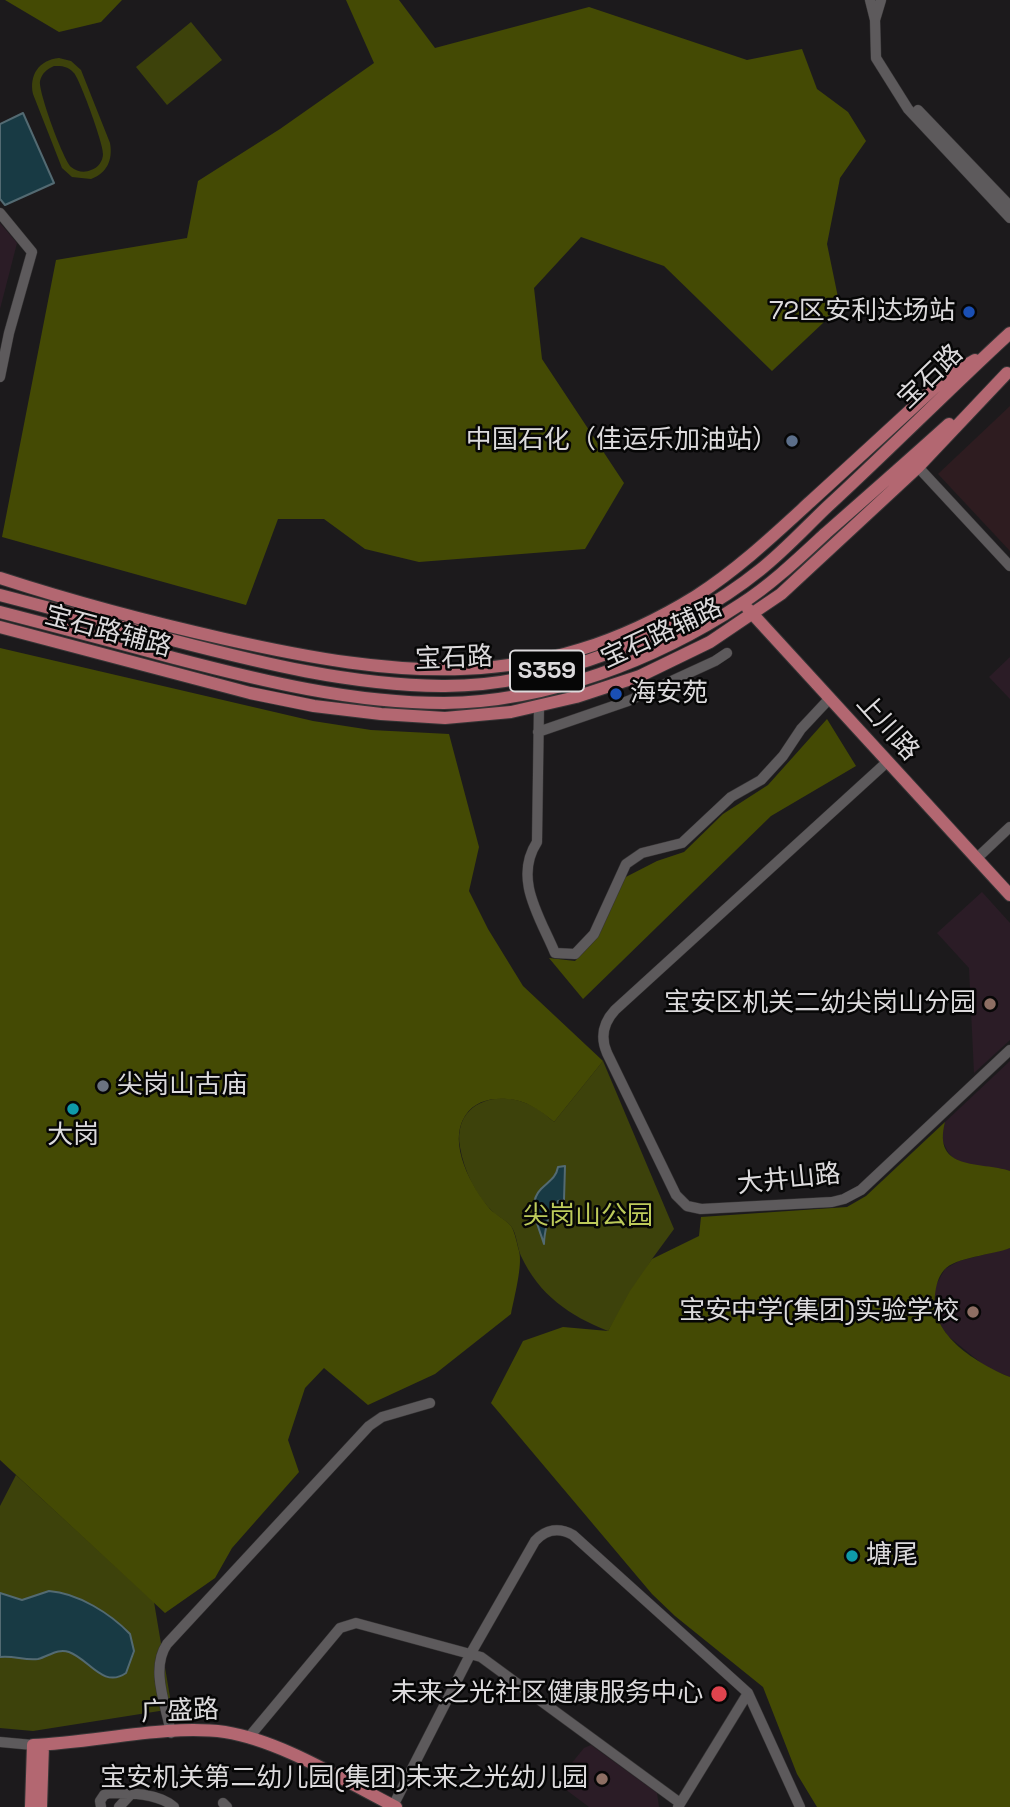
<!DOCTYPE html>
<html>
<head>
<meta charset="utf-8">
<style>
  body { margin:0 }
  canvas { display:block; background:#1c1a1c }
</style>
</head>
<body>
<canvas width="1010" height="1807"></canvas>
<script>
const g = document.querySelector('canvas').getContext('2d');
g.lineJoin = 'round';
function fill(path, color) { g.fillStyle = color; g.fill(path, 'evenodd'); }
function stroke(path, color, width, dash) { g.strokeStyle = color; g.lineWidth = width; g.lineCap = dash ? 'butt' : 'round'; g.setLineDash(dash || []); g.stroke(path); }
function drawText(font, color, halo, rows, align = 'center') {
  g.font = font + ' "Space Grotesk","Noto Sans SC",sans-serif'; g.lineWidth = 5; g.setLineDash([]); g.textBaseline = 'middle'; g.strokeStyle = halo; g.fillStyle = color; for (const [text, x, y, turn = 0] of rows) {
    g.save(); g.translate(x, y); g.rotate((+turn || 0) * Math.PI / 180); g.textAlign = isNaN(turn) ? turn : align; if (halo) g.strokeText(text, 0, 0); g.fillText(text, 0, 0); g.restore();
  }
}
fill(new Path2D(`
  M1010 406V551L938 474Z`), '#2e1c20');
fill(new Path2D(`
  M0 223 17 243 0 309Z
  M1010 657V699L989 677Z
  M982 892 1010 923V1040L974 1073 969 968 937 933Z
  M1010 1061V1171L965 1164 955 1160 948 1152 943 1142 942 1132 945 1122Z
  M1010 1248V1377L986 1367 948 1336 938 1321 933 1303 936 1285 945 1269 959 1261Z
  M591 1745 657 1793 659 1807H589L561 1786 571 1772 567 1769 584 1748Z`), '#2b1c26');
fill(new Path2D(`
  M191 22 222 60 167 105 136 67Z
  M59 58 71 61 81 70 110 143C113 160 107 173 91 179L72 177 62 168 33 94C29 75 39 60 59 58ZM54 66C62 66 68 66 74 73 80 80 104 145 103 154 103 161 98 168 91 170 85 173 77 172 71 167 63 159 38 91 40 81 42 73 47 69 54 66Z
  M603 1061 674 1229 652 1259 608 1331C570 1316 539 1295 521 1256 517 1247 517 1234 511 1226 507 1221 499 1217 494 1213 476 1196 464 1171 460 1147 453 1105 493 1089 528 1104 538 1108 546 1115 554 1122Z
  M16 1475 154 1602 172 1709 33 1731 0 1728V1506Z`), '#3d420b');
fill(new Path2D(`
  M5 0H122L101 22 59 32Z
  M346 0H399L435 48 589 7 747 60 802 49 817 89 848 112 866 141 840 178 827 244 840 307 772 371 664 266 581 237 534 288 542 359 624 483 585 549 419 562 365 549 324 519H278L246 605 2 537 56 260 187 238 198 181 280 129 374 63Z
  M0 648 313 721 371 730 449 734 479 847 469 891 488 929 523 986 603 1061 554 1122C540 1110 526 1100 507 1099 490 1098 475 1101 465 1116 447 1143 472 1188 490 1209 496 1215 505 1219 511 1226 515 1232 517 1244 519 1251 523 1265 514 1298 511 1314L435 1374 368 1405 324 1368 305 1388 288 1440 299 1472 232 1548 215 1578 165 1613 0 1460Z
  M827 719 856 766 771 816 583 999 549 958 575 961 598 937 620 880 657 861 684 852 723 814 768 785Z
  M945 1122C932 1172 981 1161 1010 1171V1248C993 1255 955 1257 944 1270 938 1277 936 1286 935 1295 929 1335 978 1364 1010 1377V1807H817L797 1774 763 1687 675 1616 652 1594 491 1403 523 1341 563 1327 608 1331 630 1291 652 1259 699 1236 701 1217 847 1207 866 1196Z`), '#444a04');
const water = new Path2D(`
  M23 113 54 183 5 205 0 199V124Z
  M565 1166 564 1200 558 1201V1209L549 1211C548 1223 544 1232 544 1244 539 1227 526 1204 541 1189 549 1181 556 1178 558 1167Z
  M49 1591C78 1593 111 1614 130 1634L134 1651 126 1673C103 1689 89 1659 69 1652 58 1648 49 1656 38 1659 25 1661 13 1655 0 1657V1593L22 1600Z`);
fill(water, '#183a44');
stroke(water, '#536a72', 2);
const minor = new Path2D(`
  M870 0 875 20
  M881 0 875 20 876 58 908 109 1010 218
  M918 110 1010 206
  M0 213 32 252 9 333 0 377
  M918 467 1010 566
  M539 705 537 842C513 879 540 917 555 953L575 954 594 934 626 864 642 853 682 843 731 797 761 780 783 756 801 729 830 698
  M538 732 628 701 715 661 727 653
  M887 762 615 1010C603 1023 600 1037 607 1053L676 1195 687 1206 701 1209 832 1202 844 1199 861 1190 1010 1050
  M976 859 1010 827
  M171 1733C166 1705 150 1669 167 1644L369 1426 382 1417 430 1403
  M249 1737 340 1628 356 1623 481 1657 680 1803
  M0 1742 33 1745
  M223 1803 227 1807
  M393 1806 471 1653 535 1541C546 1529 559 1527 573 1535L748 1693 800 1807
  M101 1807 100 1801 104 1795 109 1793C130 1793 158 1793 174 1807
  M119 1807 130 1795
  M678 1807 748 1693`);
const major = new Path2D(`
  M0 578C74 602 149 622 225 639 398 678 538 694 696 596 738 569 774 535 810 502 856 460 902 418 947 376L975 360
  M0 595C57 610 115 625 172 640 261 663 350 685 442 686 547 687 679 635 760 570 784 551 805 528 827 507 889 450 948 390 1010 333
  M748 609 1010 895
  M0 612C58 627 116 642 174 658 262 681 352 703 444 703 547 702 656 660 741 604 772 584 799 558 826 533 867 497 908 461 949 424
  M0 627 250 693 314 706 381 714 445 718 511 712 576 697 640 676 710 642 781 594 918 467 1007 373
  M31 1807 33 1745C94 1743 166 1724 225 1732 282 1741 344 1781 396 1807
  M41 1807 43 1745`);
stroke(minor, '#363435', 11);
stroke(major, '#363435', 14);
stroke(minor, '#5d5a5c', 10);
stroke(major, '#b36771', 12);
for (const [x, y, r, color] of [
  [969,312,7,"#1a4fb4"],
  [792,441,7,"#5c6f8a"],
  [616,694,7,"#1a4fb4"],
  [990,1004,7,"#8d6e63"],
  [103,1086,7,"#6b7280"],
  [73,1109,7,"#0f9aa8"],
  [973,1312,7,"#8d6e63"],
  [852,1556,7,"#0f9aa8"],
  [719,1694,9,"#e0444e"],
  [602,1779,7,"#8d6e63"]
]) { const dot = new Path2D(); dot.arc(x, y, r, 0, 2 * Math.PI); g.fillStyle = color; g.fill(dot); stroke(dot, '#060606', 2.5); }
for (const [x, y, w] of [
  [547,671,74]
]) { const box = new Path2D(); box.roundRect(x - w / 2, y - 20.5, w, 41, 5); g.fillStyle = '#060606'; g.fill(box); stroke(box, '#dcdadc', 2); }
drawText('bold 24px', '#dcdadc', null, [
  ["S359",547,671]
]);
drawText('26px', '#dcdadc', '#060606', [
  ["72区安利达场站",955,312],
  ["中国石化（佳运乐加油站）",778,441],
  ["海安苑",630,694,"left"],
  ["宝安区机关二幼尖岗山分园",976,1004],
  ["尖岗山古庙",117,1086,"left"],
  ["大岗",73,1136,"center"],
  ["宝安中学(集团)实验学校",959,1312],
  ["塘尾",866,1556,"left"],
  ["未来之光社区健康服务中心",703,1694],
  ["宝安机关第二幼儿园(集团)未来之光幼儿园",588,1779]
], 'right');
drawText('26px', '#dcdadc', '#060606', [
  ["宝石路",931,377,-44],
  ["宝石路辅路",108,632,15],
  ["宝石路辅路",662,634,-25],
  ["宝石路",454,659,-2],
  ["上川路",887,728,48],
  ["大井山路",789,1180,-6],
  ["广盛路",180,1712,-2]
]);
drawText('26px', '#bdca5a', '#060606', [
  ["尖岗山公园",588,1217]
]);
</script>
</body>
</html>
